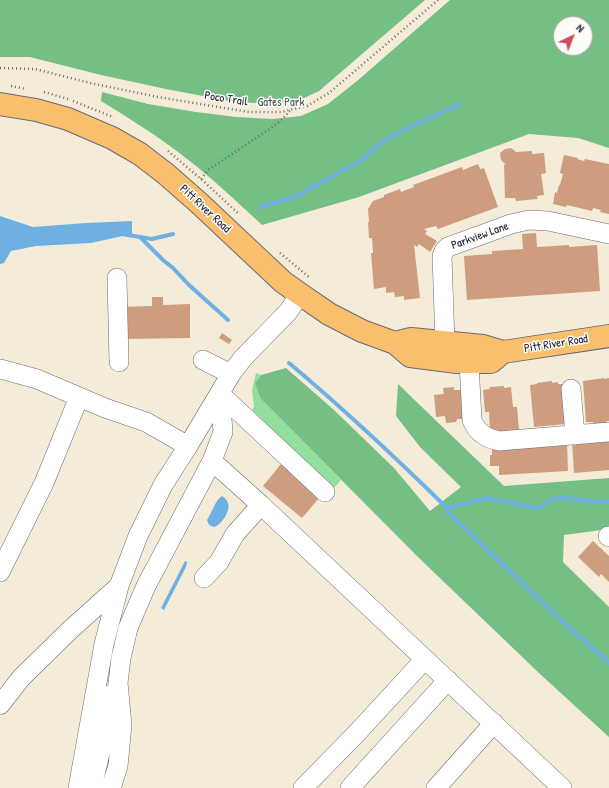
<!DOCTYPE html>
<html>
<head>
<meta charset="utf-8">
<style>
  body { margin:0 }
  #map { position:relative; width:609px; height:788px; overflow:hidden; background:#f4ecd8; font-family:"Patrick Hand",sans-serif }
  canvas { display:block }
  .north { position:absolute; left:553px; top:16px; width:40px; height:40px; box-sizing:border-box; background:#fdfcf7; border:1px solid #a5a5ac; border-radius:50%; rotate:43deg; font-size:11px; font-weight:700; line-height:16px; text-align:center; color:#22223b }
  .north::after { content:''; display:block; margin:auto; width:14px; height:18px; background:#d1495b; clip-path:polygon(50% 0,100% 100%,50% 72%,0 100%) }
</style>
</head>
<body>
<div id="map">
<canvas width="609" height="788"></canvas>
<div class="north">N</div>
</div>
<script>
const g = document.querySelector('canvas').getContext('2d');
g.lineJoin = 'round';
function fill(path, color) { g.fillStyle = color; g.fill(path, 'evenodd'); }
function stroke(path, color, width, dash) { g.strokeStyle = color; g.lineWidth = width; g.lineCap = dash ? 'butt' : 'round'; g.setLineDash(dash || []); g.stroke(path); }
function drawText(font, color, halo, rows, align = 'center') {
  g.font = font + ' "Patrick Hand",sans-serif'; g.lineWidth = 3; g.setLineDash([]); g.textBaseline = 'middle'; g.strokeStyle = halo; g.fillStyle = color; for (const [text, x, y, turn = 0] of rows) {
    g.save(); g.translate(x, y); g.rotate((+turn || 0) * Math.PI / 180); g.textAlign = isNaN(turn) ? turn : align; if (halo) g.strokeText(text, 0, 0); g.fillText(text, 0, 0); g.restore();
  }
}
fill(new Path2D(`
  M256 373 261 375 255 383 260 398 341 480 333 489 252 410 254 407 252 390Z`), '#92df9d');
fill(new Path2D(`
  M0 0H425L319 91 302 99 277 104 235 102 166 89 101 75 30 57H0Z
  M450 0H609V148L578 138 529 134 359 197 262 225C235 200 208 174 178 152 153 133 127 117 101 101L102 92 148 104 196 112 236 117 273 119 301 116 328 104 357 81ZM561 24H585V48H561Z
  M286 368 334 410 394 468 430 511 461 487 420 447 396 416 398 384 504 486 609 478V529L564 535 563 562 609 607V737L540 674 419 558 260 398 255 383 261 375Z`), '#75be84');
fill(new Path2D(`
  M0 216 33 227 86 223 132 221V234L91 243 36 246 11 251 4 263 0 264Z
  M222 496C225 498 227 500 228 503 231 511 221 525 214 527L209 525 207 520C212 513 215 500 222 496Z
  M185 561 187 562 186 567 164 610 161 608Z`), '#6fb0e3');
stroke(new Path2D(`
  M260 207 295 197 360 161 385 140 414 125 459 105
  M122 234 152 239 173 234
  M141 238 163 260 173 268 189 285 228 320
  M289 363C344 409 396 458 447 508L487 498 536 508 541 507 552 499 563 498 599 502 609 501
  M447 508 449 513 559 618 609 663`), '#6fb0e3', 4);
fill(new Path2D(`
  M511 148 516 152 532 151V154L544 153 546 173 541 174 544 195 537 196 538 199 516 201 515 198H505L504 165H506L501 160 500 153 505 149Z
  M564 155 578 158 577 159 584 161 585 159 609 164V214L600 212 601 210 593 208 592 211 567 205 566 207 553 204 555 192 557 193 559 185H560L563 174 560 173Z
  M478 164 480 169 484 168 498 207 438 229 436 226 424 229 427 231 425 234 437 241 430 252 419 244 417 247 414 245 420 298 404 300V296L395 297 394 292 386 293V287L374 289 371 253H373L372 238H369L368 222H369L368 209 373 201 384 197V195L400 189 401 192 414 187 413 185 462 167 463 170Z
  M536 233 537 247 569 245V247L597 245 600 291 467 300 464 256 492 254V251L523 249 522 234Z
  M152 297H163V305L190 304V338L122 339 121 307 152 306Z
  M222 333 232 340 229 344 219 338Z
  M604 378V379L609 378V421H607V423L593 424V422H586L583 381Z
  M552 381V383L558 382V384H563L566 424 534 427 530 385 537 384V383Z
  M504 386V388L511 387 513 407H517L519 430 490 432 489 412H485L483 390 490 389 489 387Z
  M454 387V390H462L465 419H457L456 422 446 423 445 416 436 417 434 395 444 394 443 388Z
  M609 438V470L574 473 572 441Z
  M567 442 568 471 499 475V466H490V455H492V446Z
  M281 464 320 497 302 518 263 486Z
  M593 541 609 556V582L601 574 599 577 578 557Z`), '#ce9d7f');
const minor = new Path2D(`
  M117 278 119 362
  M445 343 442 256 444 251 448 247 511 224 529 220 548 221 609 234
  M203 360 231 374
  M469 362 472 420C477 433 486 438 499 441L609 432
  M0 369 37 379 105 408 146 422 188 446
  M571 389 575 435
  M220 394 325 492
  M212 461 261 505 562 788
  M608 536 609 537
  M0 572 44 483 79 397
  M204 578 219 562 235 534 261 505
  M0 705 21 678 70 630 119 586
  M78 788 104 644 119 586 138 536 163 485 188 446 231 374 243 358 288 312 300 294
  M92 788 114 692
  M111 788 118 766 122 725 118 683 121 658 128 628 146 586 212 461 223 432 220 394
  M303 788 356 734 425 659
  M350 788 448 680
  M436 788 494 723`);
const major = new Path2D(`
  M0 104 36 110 68 119 112 138 140 154 166 174 199 203 283 282 300 294 329 314 362 331 395 343 410 356 457 362H491L503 352
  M395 343 411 339 483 346 503 352 609 336`);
stroke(minor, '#6c6972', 20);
stroke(major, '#6c6972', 24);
stroke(new Path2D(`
  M0 68 35 69 90 83 158 97 249 112H281L307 106 329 93 438 0
  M11 86 26 89
  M44 92 68 99
  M73 101 113 117
  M168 151 201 179 239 214
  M201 179 208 170 277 124 290 111
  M280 253 309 277`), '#6c6972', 2.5, [1, 3]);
stroke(minor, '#fff', 19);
stroke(major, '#f9bf6d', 22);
drawText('12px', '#22223b', '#fdfcf7', [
  ["Poco Trail",226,99,9],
  ["Pitt River Road",205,209,43],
  ["Parkview Lane",480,236,-20],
  ["Pitt River Road",556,344,-9]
]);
drawText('12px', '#445b58', '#fdfcf7', [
  ["Gates Park",281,103]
]);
</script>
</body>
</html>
